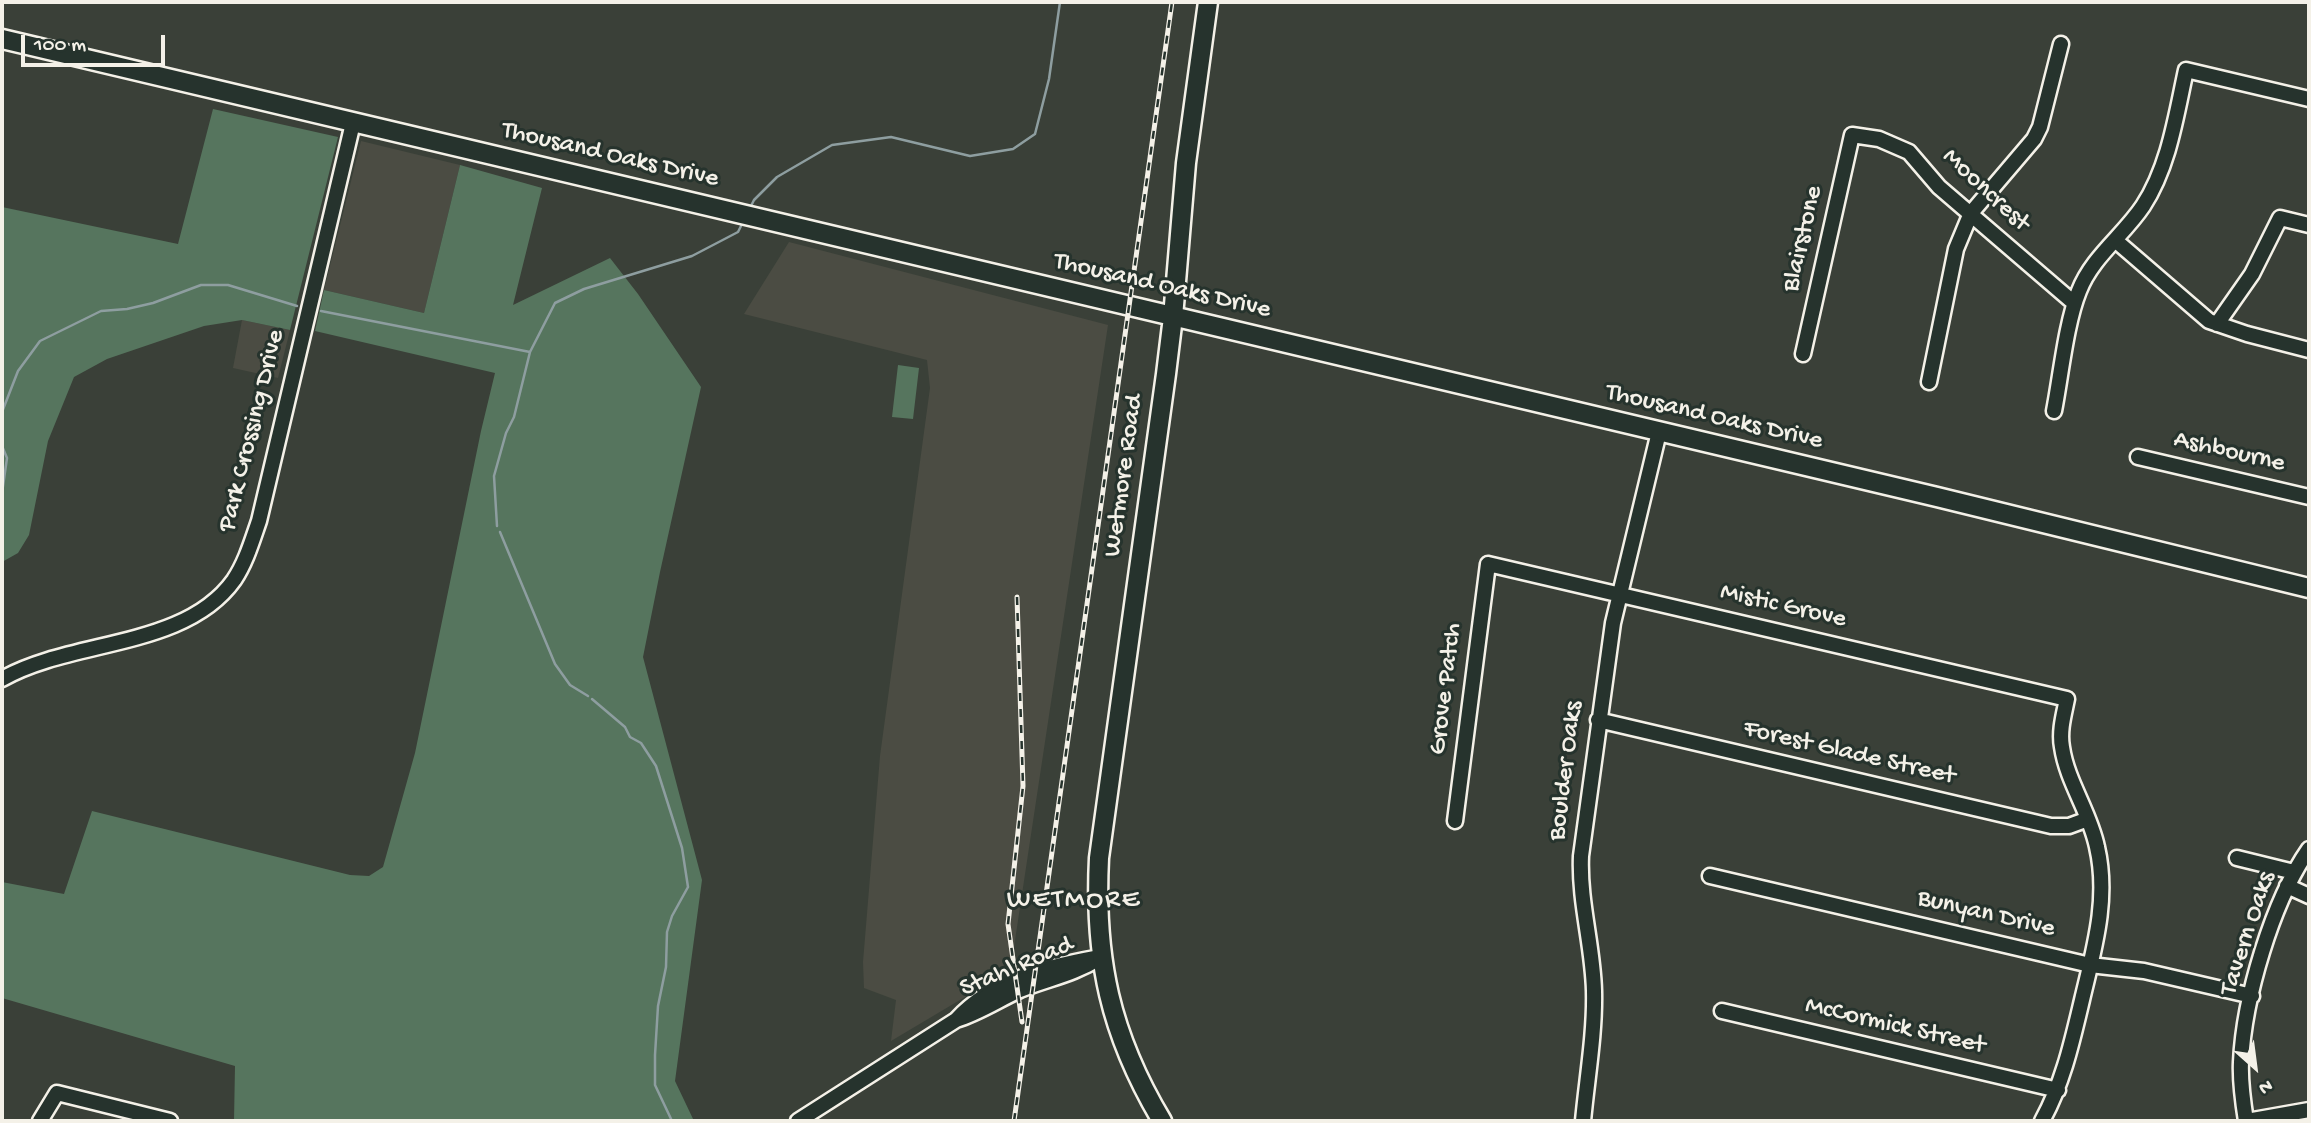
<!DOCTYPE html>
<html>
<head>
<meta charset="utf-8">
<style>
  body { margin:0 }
  #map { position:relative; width:2311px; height:1123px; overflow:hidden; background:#3a4038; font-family:"Gochi Hand",sans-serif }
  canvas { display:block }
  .frame { position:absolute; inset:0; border:4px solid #f4f1e8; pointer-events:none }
  .north { position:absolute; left:2220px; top:1032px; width:70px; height:70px; -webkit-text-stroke:5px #26332d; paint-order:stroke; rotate:152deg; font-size:19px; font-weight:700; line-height:28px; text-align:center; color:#f4f1e8 }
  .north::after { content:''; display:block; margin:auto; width:24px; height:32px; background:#f4f1e8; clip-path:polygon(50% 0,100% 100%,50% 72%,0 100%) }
  .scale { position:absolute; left:21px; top:35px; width:144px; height:32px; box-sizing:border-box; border:4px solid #f4f1e8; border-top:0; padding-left:9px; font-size:21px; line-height:24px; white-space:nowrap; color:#f4f1e8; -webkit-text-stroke:5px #26332d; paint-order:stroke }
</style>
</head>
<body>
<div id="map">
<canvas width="2311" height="1123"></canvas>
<div class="frame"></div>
<div class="north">N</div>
<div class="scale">100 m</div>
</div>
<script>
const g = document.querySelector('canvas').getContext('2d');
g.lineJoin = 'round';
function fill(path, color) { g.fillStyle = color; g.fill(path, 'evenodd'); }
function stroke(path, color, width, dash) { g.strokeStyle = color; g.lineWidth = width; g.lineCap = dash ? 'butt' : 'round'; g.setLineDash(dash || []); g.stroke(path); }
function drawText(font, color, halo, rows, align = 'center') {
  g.font = font + ' "Gochi Hand",sans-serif'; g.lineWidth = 6; g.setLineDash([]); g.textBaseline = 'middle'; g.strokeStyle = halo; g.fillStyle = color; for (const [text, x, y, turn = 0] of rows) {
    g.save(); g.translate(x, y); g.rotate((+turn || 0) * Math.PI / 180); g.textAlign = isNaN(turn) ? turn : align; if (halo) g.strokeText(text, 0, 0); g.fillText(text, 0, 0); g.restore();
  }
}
fill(new Path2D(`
  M361 141 460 165 424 313 324 290Z
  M789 242 1108 325 1014 947 1002 975 891 1041 896 1000 864 988 863 962 880 756 930 388 927 360 744 314Z
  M242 320 290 330 278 378 233 368Z`), '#4b4c43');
fill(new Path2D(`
  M213 109 338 137 290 330 242 320 204 326 107 359 74 377 48 441 29 535 18 553 2 562V207L178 244Z
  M460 165 542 188 513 305 610 258 638 294 701 387 660 572 643 657 702 880 675 1081 694 1121H234L235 1066 2 998V882L64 894 92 811 350 875 369 876 383 867 415 753 481 431 495 373 315 331 324 290 424 313Z
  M898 365 919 368 913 419 892 417Z`), '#56755e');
stroke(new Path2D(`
  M750 208 754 200 777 177 832 145 891 137 970 156 1013 149 1035 134 1049 79 1060 2
  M321 311 530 352
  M2 412 18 371 40 341 101 311 127 309 153 303 201 285H228L297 306
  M2 446 7 458 2 493
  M497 526 494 476 506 433 514 417 530 352 555 303 584 289 692 256 738 232 744 220
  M500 532 555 664 570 685 588 696
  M592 699 625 727 630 737 641 743 656 766 682 848 688 887 672 916 667 932 666 967 658 1006 655 1055V1085L672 1121`), '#8e9ea0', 2.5);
const minor = new Path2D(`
  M2115 240 2209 321 2247 334 2309 350
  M2217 324 2252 274 2280 218 2309 225
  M1803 354 1852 135 1879 139 1909 152 1939 187 2074 303
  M1929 382 1956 249 1971 213 2034 139 2040 127 2061 44
  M2054 411C2061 375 2066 323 2079 291 2092 257 2123 236 2143 206 2169 166 2176 116 2186 70L2309 99
  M2138 457 2309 497
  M2 679C72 639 185 649 234 580 246 562 252 541 259 521L353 123
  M1598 720 2051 826H2069L2088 819
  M1455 821 1488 564 2067 699C2064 714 2059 731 2062 747 2067 782 2090 812 2097 847 2109 899 2094 949 2082 1000 2072 1042 2063 1083 2042 1121
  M2237 858 2294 872
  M1710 876 2090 965 2144 971 2252 996
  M2287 886 2309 896
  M1722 1011 2058 1090
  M957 1019C992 981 1046 967 1095 958
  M40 1121 57 1093 170 1121
  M798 1121 956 1020C979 1013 998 1000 1020 990 1050 978 1073 975 1101 957
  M1583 1121C1587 1078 1595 1034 1594 991 1593 946 1579 902 1581 856L1613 623 1659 432
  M2246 1121C2243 1102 2240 1082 2241 1062 2244 998 2272 902 2309 849
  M2247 1121 2309 1110`);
const major = new Path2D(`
  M2 39 1937 497 2309 588
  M1162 1121C1110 1034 1094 959 1099 858L1166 374 1173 317 1186 163 1208 2`);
stroke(minor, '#f4f1e8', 19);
stroke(major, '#f4f1e8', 23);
stroke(minor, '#26332d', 14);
stroke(major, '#26332d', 18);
const rail = new Path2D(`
  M1017 597 1023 786 1008 924 1022 1022
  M1014 1121 1172 2`);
stroke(rail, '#f4f1e8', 5);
stroke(rail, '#26332d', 2.5, [8]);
drawText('26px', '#f4f1e8', '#26332d', [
  ["Thousand Oaks Drive",610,156,13],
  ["Mooncrest",1985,191,43],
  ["Blairstone",1804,239,-77],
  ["Thousand Oaks Drive",1162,287,13],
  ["Thousand Oaks Drive",1714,418,13],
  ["Park Crossing Drive",253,431,-76],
  ["Ashbourne",2229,453,13],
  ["Wetmore Road",1125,476,-82],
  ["Mistic Grove",1783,607,13],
  ["Grove Patch",1447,689,-83],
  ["Forest Glade Street",1849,754,13],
  ["Boulder Oaks",1567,771,-83],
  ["Bunyan Drive",1986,915,13],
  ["Tavern Oaks",2249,934,-72],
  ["Stahl Road",1017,968,-23],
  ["McCormick Street",1895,1027,13]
]);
g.letterSpacing = '2px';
drawText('28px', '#f4f1e8', '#26332d', [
  ["WETMORE",1074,902]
]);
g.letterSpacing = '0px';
</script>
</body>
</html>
